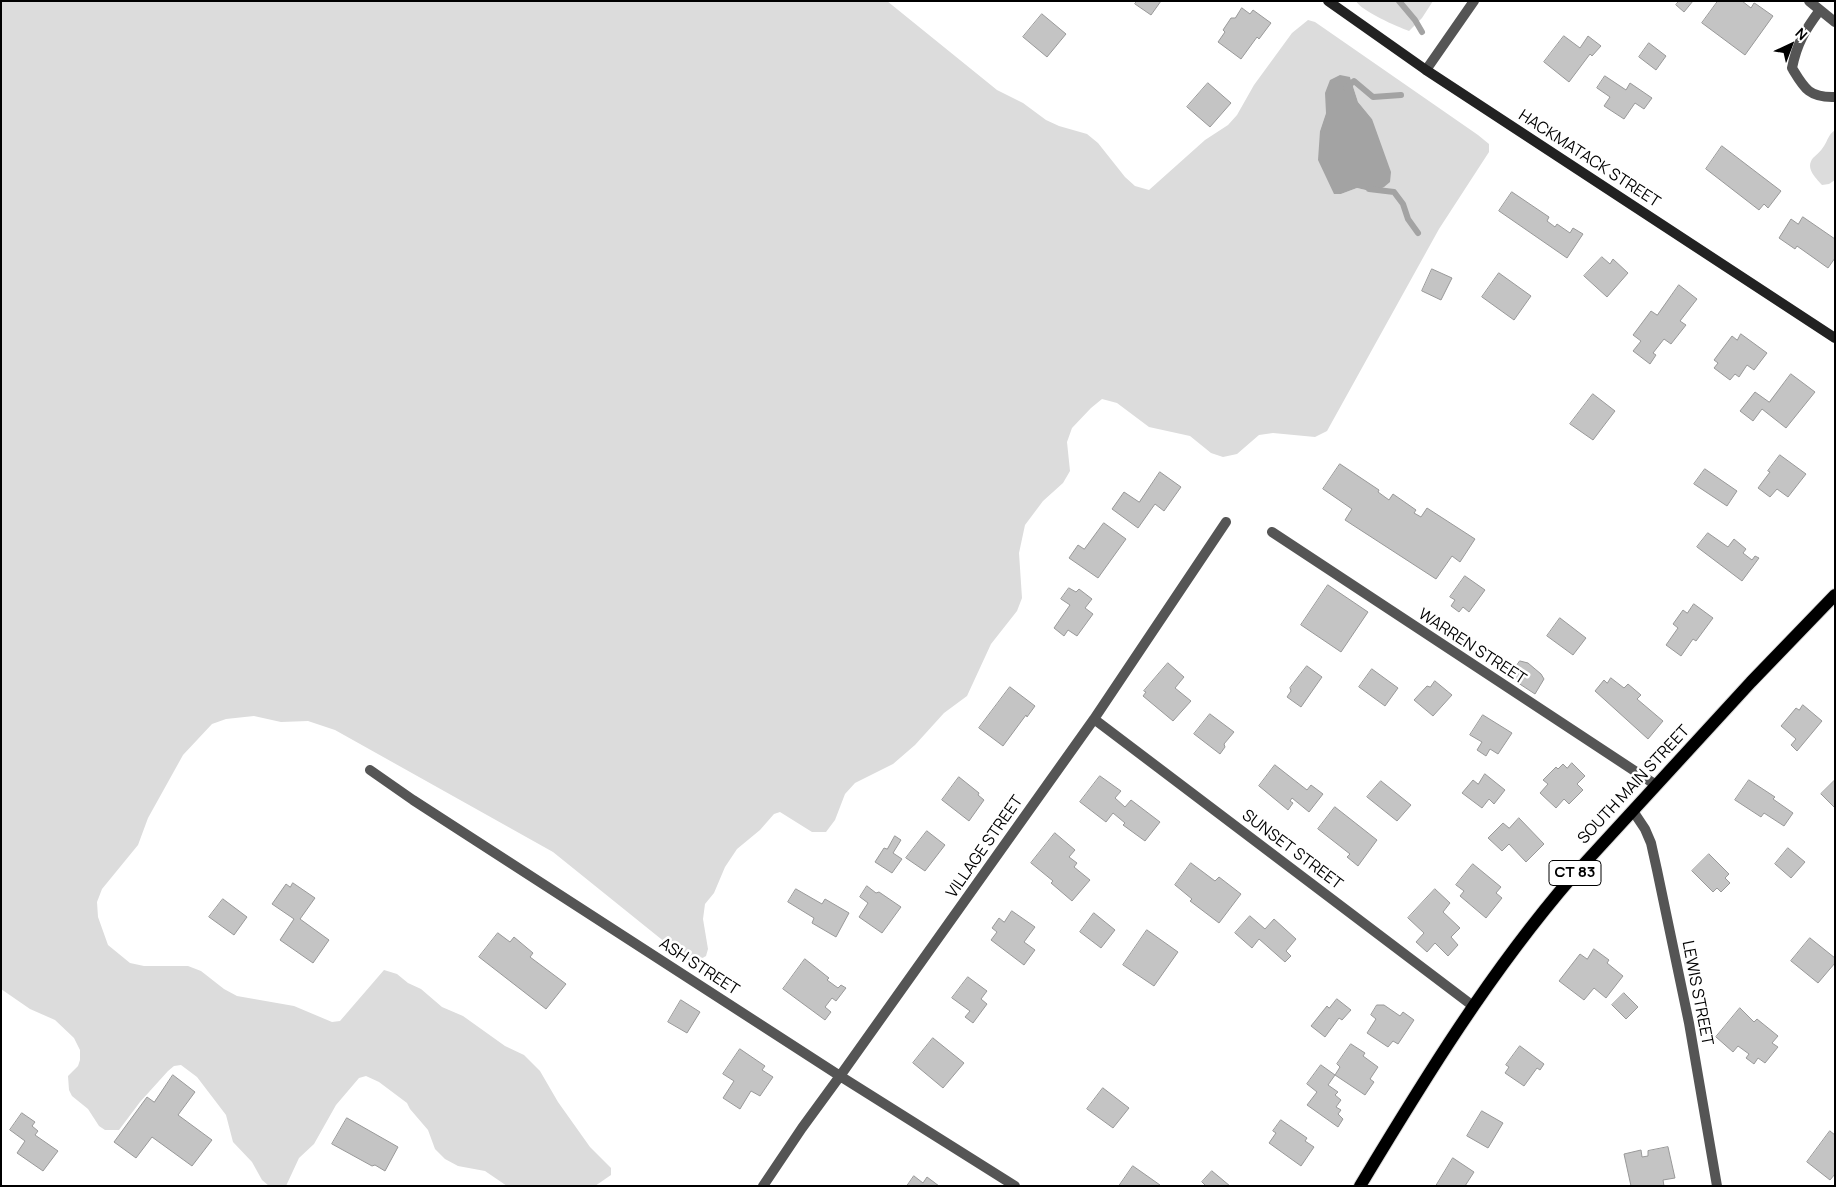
<!DOCTYPE html>
<html>
<head>
<meta charset="utf-8">
<style>
  body { margin:0 }
  #map { position:relative; width:1836px; height:1187px; overflow:hidden; background:#fff; font-family:Manrope,sans-serif }
  canvas { display:block }
  .frame { position:absolute; inset:0; border:2px solid #000; pointer-events:none }
  .north { position:absolute; left:1766px; top:20px; width:50px; height:50px; -webkit-text-stroke:4px #fff; paint-order:stroke; rotate:43deg; font-size:14px; font-weight:700; line-height:20px; text-align:center; color:#000 }
  .north::after { content:''; display:block; margin:auto; width:18px; height:22px; background:#000; clip-path:polygon(50% 0,100% 100%,50% 72%,0 100%) }
</style>
</head>
<body>
<div id="map">
<canvas width="1836" height="1187"></canvas>
<div class="frame"></div>
<div class="north">N</div>
</div>
<script>
const g = document.querySelector('canvas').getContext('2d');
g.lineJoin = 'round';
function fill(path, color) { g.fillStyle = color; g.fill(path, 'evenodd'); }
function stroke(path, color, width, dash) { g.strokeStyle = color; g.lineWidth = width; g.lineCap = dash ? 'butt' : 'round'; g.setLineDash(dash || []); g.stroke(path); }
function drawText(font, color, halo, rows, align = 'center') {
  g.font = font + ' Manrope,sans-serif'; g.lineWidth = 5; g.setLineDash([]); g.textBaseline = 'middle'; g.strokeStyle = halo; g.fillStyle = color; for (const [text, x, y, turn = 0] of rows) {
    g.save(); g.translate(x, y); g.rotate((+turn || 0) * Math.PI / 180); g.textAlign = isNaN(turn) ? turn : align; if (halo) g.strokeText(text, 0, 0); g.fillText(text, 0, 0); g.restore();
  }
}
fill(new Path2D(`
  M1 1H887L997 90 1023 103 1046 120 1059 126 1087 134 1098 143 1125 177 1135 186 1149 190 1205 140 1228 125 1237 115 1254 85 1292 33 1308 20 1315 22 1478 135 1489 144V152L1439 229 1327 431 1315 437 1273 433 1259 435 1237 454 1223 457 1211 453 1190 436 1149 427 1117 403 1102 399 1091 408 1072 428 1067 442 1070 471 1063 483 1043 501 1025 525 1019 553 1022 598 1017 611 991 644 967 696 944 713 915 745 893 764 855 783 845 794 835 820 826 832H812L780 812 774 814 760 830 737 849 725 867 714 893 705 904 703 919 708 949 706 956C684 970 682 959 666 943L553 852 335 730 308 721 281 722 254 716 226 719 212 724 183 755 148 818 138 845 102 889 97 902 98 917 108 945 130 963 144 966H188L201 971 224 989 237 996 294 1006 332 1022 340 1021 384 970 397 974 408 983 421 989 442 1007 463 1016 505 1046 524 1055 540 1071 558 1102 590 1147 611 1168V1175L595 1186H507L485 1171 458 1166 445 1159 435 1149 428 1130 410 1109 407 1103 379 1082 366 1076 359 1078 336 1105 314 1144 299 1158 286 1186H269L262 1180 252 1162 233 1142 226 1115 197 1077 181 1065 174 1066 168 1071 140 1102 119 1130H105L99 1126 88 1109 72 1096 69 1090 68 1076 78 1066 80 1060V1050L74 1038 55 1020 30 1009 1 989ZM1350 77 1358 102 1372 119 1374 192 1357 188 1341 194 1320 131 1326 113Z
  M1356 1H1433L1422 18 1409 31C1398 27 1361 11 1356 1Z
  M1835 130V180L1829 184 1822 185C1815 177 1805 168 1813 158 1817 154 1821 151 1824 146 1828 140 1828 135 1835 130Z`), '#dcdcdc');
fill(new Path2D(`
  M1340 75 1350 77 1358 102 1372 119 1391 172 1390 182 1384 187 1374 192 1357 188 1341 194H1334L1318 160 1320 131 1326 113 1325 93 1330 80Z`), '#a3a3a3');
stroke(new Path2D(`
  M1399 1 1415 20 1422 32
  M1346 88 1354 81 1373 97 1401 95
  M1369 189 1394 192 1403 204 1408 219 1418 233`), '#a3a3a3', 6);
const building = new Path2D(`
  M1137 1H1161L1151 15 1135 4Z
  M1679 1H1693L1684 12 1676 5Z
  M1718 1H1742L1751 8 1754 3 1756 4 1773 16 1745 55 1702 23Z
  M1242 8 1250 14 1253 10 1271 23 1259 39 1257 37 1241 59 1218 42 1225 32 1223 30 1231 18H1235Z
  M1042 14 1066 34 1047 57 1023 37Z
  M1564 36 1580 48 1588 36 1601 46 1592 56 1590 54 1569 82 1544 62Z
  M1649 43 1666 56 1656 70 1639 57Z
  M1605 76 1626 90 1630 83 1652 98 1644 109 1635 103 1624 119 1604 106 1610 97 1597 88Z
  M1208 83 1231 103 1210 127 1187 107Z
  M1722 146 1781 191 1768 208 1764 204 1759 210 1706 169Z
  M1512 192 1549 217 1547 221 1555 227 1557 224 1570 233 1573 228 1583 234 1567 258 1499 211Z
  M1803 217 1835 239V258L1828 268 1797 246 1795 249 1779 238 1791 219 1798 224Z
  M1602 257 1610 264 1613 259 1628 273 1607 297 1584 276Z
  M1432 269 1452 278 1441 300 1422 291Z
  M1499 273 1531 296 1514 320 1482 297Z
  M1679 285 1697 299 1680 321 1686 325 1671 344 1664 339 1653 353 1656 355 1650 364 1633 351 1641 341 1633 335 1651 311 1657 315Z
  M1741 334 1767 353 1754 370 1747 365 1739 377 1735 374 1730 380 1714 368 1718 363 1714 360 1732 336 1737 340Z
  M1791 374 1815 392 1786 428 1762 409 1753 421 1740 411 1755 392 1769 402Z
  M1593 394 1615 411 1593 440 1570 424Z
  M1780 455 1806 474 1788 497 1777 489 1770 497 1758 488 1770 472 1768 471Z
  M1340 464 1379 490 1378 492 1389 500 1393 494 1416 510 1414 513 1421 517 1427 508 1475 539 1460 562 1452 556 1436 579 1345 520 1352 509 1323 489Z
  M1705 469 1737 491 1727 506 1694 484Z
  M1160 472 1181 487 1164 511 1155 504 1138 528 1112 509 1124 492 1139 502Z
  M1104 523 1126 539 1098 578 1069 558 1078 545 1084 549Z
  M1708 533 1728 547 1734 539 1746 549 1743 553 1752 560 1755 556 1759 558 1742 581 1697 547Z
  M1465 576 1485 590 1469 612 1463 607 1459 612 1451 606 1455 600 1450 597Z
  M1328 585 1368 612 1341 652 1301 625Z
  M1069 588 1076 592 1079 589 1092 599 1085 608 1093 614 1077 636 1068 630 1064 636 1054 628 1070 605 1061 599Z
  M1694 604 1713 618 1696 641 1693 639 1681 656 1666 645 1678 628 1673 624 1683 610 1687 613Z
  M1560 618 1586 638 1573 655 1547 636Z
  M1520 661 1528 663 1541 674 1544 679 1535 694 1509 677Z
  M1168 663 1184 677 1175 688 1191 701 1173 721 1143 696 1146 692 1144 691Z
  M1307 666 1322 677 1301 707 1287 697 1291 691 1290 688Z
  M1372 669 1398 688 1385 706 1359 687Z
  M1611 678 1624 688 1628 684 1641 695 1637 699 1663 721 1648 739 1595 691 1604 680 1607 683Z
  M1435 681 1452 695 1433 716 1414 700 1427 686 1430 687Z
  M1010 687 1035 706 1027 717 1026 715 1003 746 979 728Z
  M1803 705 1822 721 1797 751 1791 745 1796 739 1781 726 1796 708 1799 710Z
  M1210 714 1234 732 1224 744 1225 747 1220 754 1194 734Z
  M1483 715 1512 733 1498 754 1490 749 1486 756 1477 750 1482 742 1470 735Z
  M1572 763 1585 776 1577 784 1583 790 1569 804 1564 799 1556 808 1540 793 1548 784 1543 780 1556 767 1558 769 1563 764 1567 768Z
  M1275 765 1307 790 1311 785 1323 794 1309 812 1292 798 1290 801 1293 803 1288 810 1259 786Z
  M1485 774 1505 790 1494 804 1489 799 1482 808 1462 793 1473 780 1478 784Z
  M1100 776 1121 791 1115 798 1125 807 1131 800 1160 822 1145 841 1123 825 1125 823 1113 813 1106 822 1080 802Z
  M959 777 979 793 978 795 984 800 969 821 942 800Z
  M1749 780 1775 797 1773 799 1793 813 1784 826 1764 813 1761 817 1735 800Z
  M1835 780V808L1821 794Z
  M1381 781 1411 805 1397 821 1367 797Z
  M1335 807 1377 840 1358 866 1347 857 1350 854 1318 829Z
  M1519 818 1544 844 1526 862 1509 844 1502 851 1488 838 1503 823 1509 828Z
  M927 831 945 845 925 871 906 858Z
  M1055 833 1075 850 1069 857 1077 863 1074 867 1090 880 1072 901 1051 883 1053 881 1031 863Z
  M895 836 901 840 893 853 902 859 892 873 875 862 884 848 887 849Z
  M1788 848 1805 862 1791 878 1775 864Z
  M1709 854 1729 874 1725 878 1730 883 1721 892 1717 888 1713 892 1692 871Z
  M1191 863 1215 881 1219 877 1241 894 1219 923 1190 901 1192 899 1175 885Z
  M1473 864 1501 887 1496 893 1502 898 1486 918 1460 896 1464 891 1456 885Z
  M293 883 315 898 300 919 329 940 313 963 280 940 294 919 272 904 286 884 290 887Z
  M867 886 876 893 879 892 901 907 882 933 859 917 868 903 860 897Z
  M796 889 822 904 825 899 849 913 836 937 812 923 814 918 788 902Z
  M1435 889 1450 903 1443 912 1460 928 1451 937 1458 945 1448 956 1435 943 1427 952 1416 942 1424 933 1408 918Z
  M223 899 247 917 234 935 209 917Z
  M1012 911 1035 927 1024 942 1035 950 1024 965 991 940 997 932 992 928 999 918 1004 922Z
  M1094 913 1115 930 1101 948 1080 932Z
  M1250 916 1265 929 1274 919 1296 939 1286 951 1291 956 1285 962 1259 939 1252 948 1235 933Z
  M1147 930 1178 952 1154 986 1123 965Z
  M498 933 510 942 514 937 533 953 530 957 566 984 546 1009 479 957Z
  M1810 938 1835 958V963L1818 983 1791 961Z
  M1594 949 1609 960 1607 963 1623 976 1606 998 1594 988 1584 1000 1559 981 1580 954 1587 959Z
  M805 959 829 978 827 980 838 988 841 985 846 988 836 1001 832 998 825 1007 831 1012 825 1020 783 989Z
  M968 977 987 991 981 999 987 1004 973 1023 965 1017 970 1011 952 998Z
  M1624 993 1638 1007 1626 1019 1612 1005Z
  M1337 999 1351 1010 1342 1020 1339 1018 1325 1037 1311 1026 1327 1006 1329 1008Z
  M681 1000 700 1012 687 1033 668 1022Z
  M1377 1005H1384L1400 1016 1403 1012 1414 1020 1398 1044 1393 1041 1388 1047 1367 1033 1376 1019 1371 1015Z
  M1740 1008 1754 1022 1757 1019 1778 1036 1772 1043 1778 1047 1765 1063 1758 1058 1754 1064 1746 1058 1749 1054 1738 1046 1733 1052 1716 1037Z
  M933 1038 964 1063 943 1088 913 1063Z
  M1351 1044 1365 1053 1363 1056 1378 1067 1370 1079 1374 1082 1365 1095 1335 1075 1340 1067 1337 1064Z
  M1520 1046 1544 1064 1540 1070 1537 1068 1524 1086 1505 1073 1509 1067 1506 1065Z
  M740 1049 765 1066 762 1070 773 1077 760 1096 751 1091 740 1109 723 1098 734 1081 723 1074Z
  M1321 1065 1335 1075 1328 1085 1338 1092 1335 1095 1341 1100 1336 1107 1341 1110 1338 1114 1343 1119 1338 1127 1307 1105 1317 1092 1307 1084Z
  M173 1075 195 1092 178 1115 212 1140 192 1166 152 1137 136 1158 114 1142 147 1097 154 1102Z
  M1103 1088 1129 1108 1113 1128 1087 1109Z
  M1482 1111 1503 1123 1488 1148 1467 1136Z
  M22 1113 35 1122 32 1126 38 1131 35 1135 58 1151 43 1171 17 1153 25 1141 10 1130Z
  M347 1118 398 1147 385 1171 375 1165 372 1166 332 1144Z
  M1281 1120 1307 1138 1305 1141 1314 1147 1301 1166 1269 1143 1276 1133 1273 1131Z
  M1830 1131 1835 1135V1174L1830 1180 1807 1162Z
  M1668 1147 1675 1178 1663 1180 1664 1186H1631L1624 1154 1641 1150 1642 1157 1648 1156V1151Z
  M1453 1158 1474 1172 1465 1186H1436Z
  M1133 1166 1160 1185V1186H1119Z
  M1212 1171 1230 1186H1206L1202 1182Z
  M914 1176 923 1183 927 1177 939 1186H907Z`);
fill(building, '#c4c4c4');
stroke(building, '#999', 1);
const primary = new Path2D(`
  M1360 1186C1425 1078 1490 972 1572 877L1751 682 1835 595`);
stroke(primary, '#dbdbdb', 14);
stroke(new Path2D(`
  M1809 1 1835 22
  M1820 10C1805 30 1797 43 1792 68 1804 88 1809 98 1835 97
  M1426 70 1474 1
  M1272 532 1656 785
  M1094 719 1473 1006
  M370 770 413 800 840 1076 1015 1186
  M1633 811 1645 829 1651 843 1657 870 1689 1023 1717 1186
  M763 1186 802 1128 840 1076 1094 719 1226 522`), '#555', 10);
stroke(new Path2D(`
  M1328 1 1426 70 1835 338`), '#222', 10);
stroke(primary, '#000', 12);
for (const [x, y, w] of [
  [1575,873,52]
]) { const box = new Path2D(); box.roundRect(x - w / 2, y - 12.5, w, 25, 4); g.fillStyle = '#fff'; g.fill(box); stroke(box, '#000', 1); }
drawText('bold 15px', '#000', null, [
  ["CT 83",1575,873]
]);
drawText('16px', '#000', '#fff', [
  ["HACKMATACK STREET",1589,159,33],
  ["WARREN STREET",1472,647,33],
  ["SOUTH MAIN STREET",1634,785,-47],
  ["VILLAGE STREET",985,847,-55],
  ["SUNSET STREET",1292,850,37],
  ["ASH STREET",699,967,33],
  ["LEWIS STREET",1697,993,79]
]);
</script>
</body>
</html>
